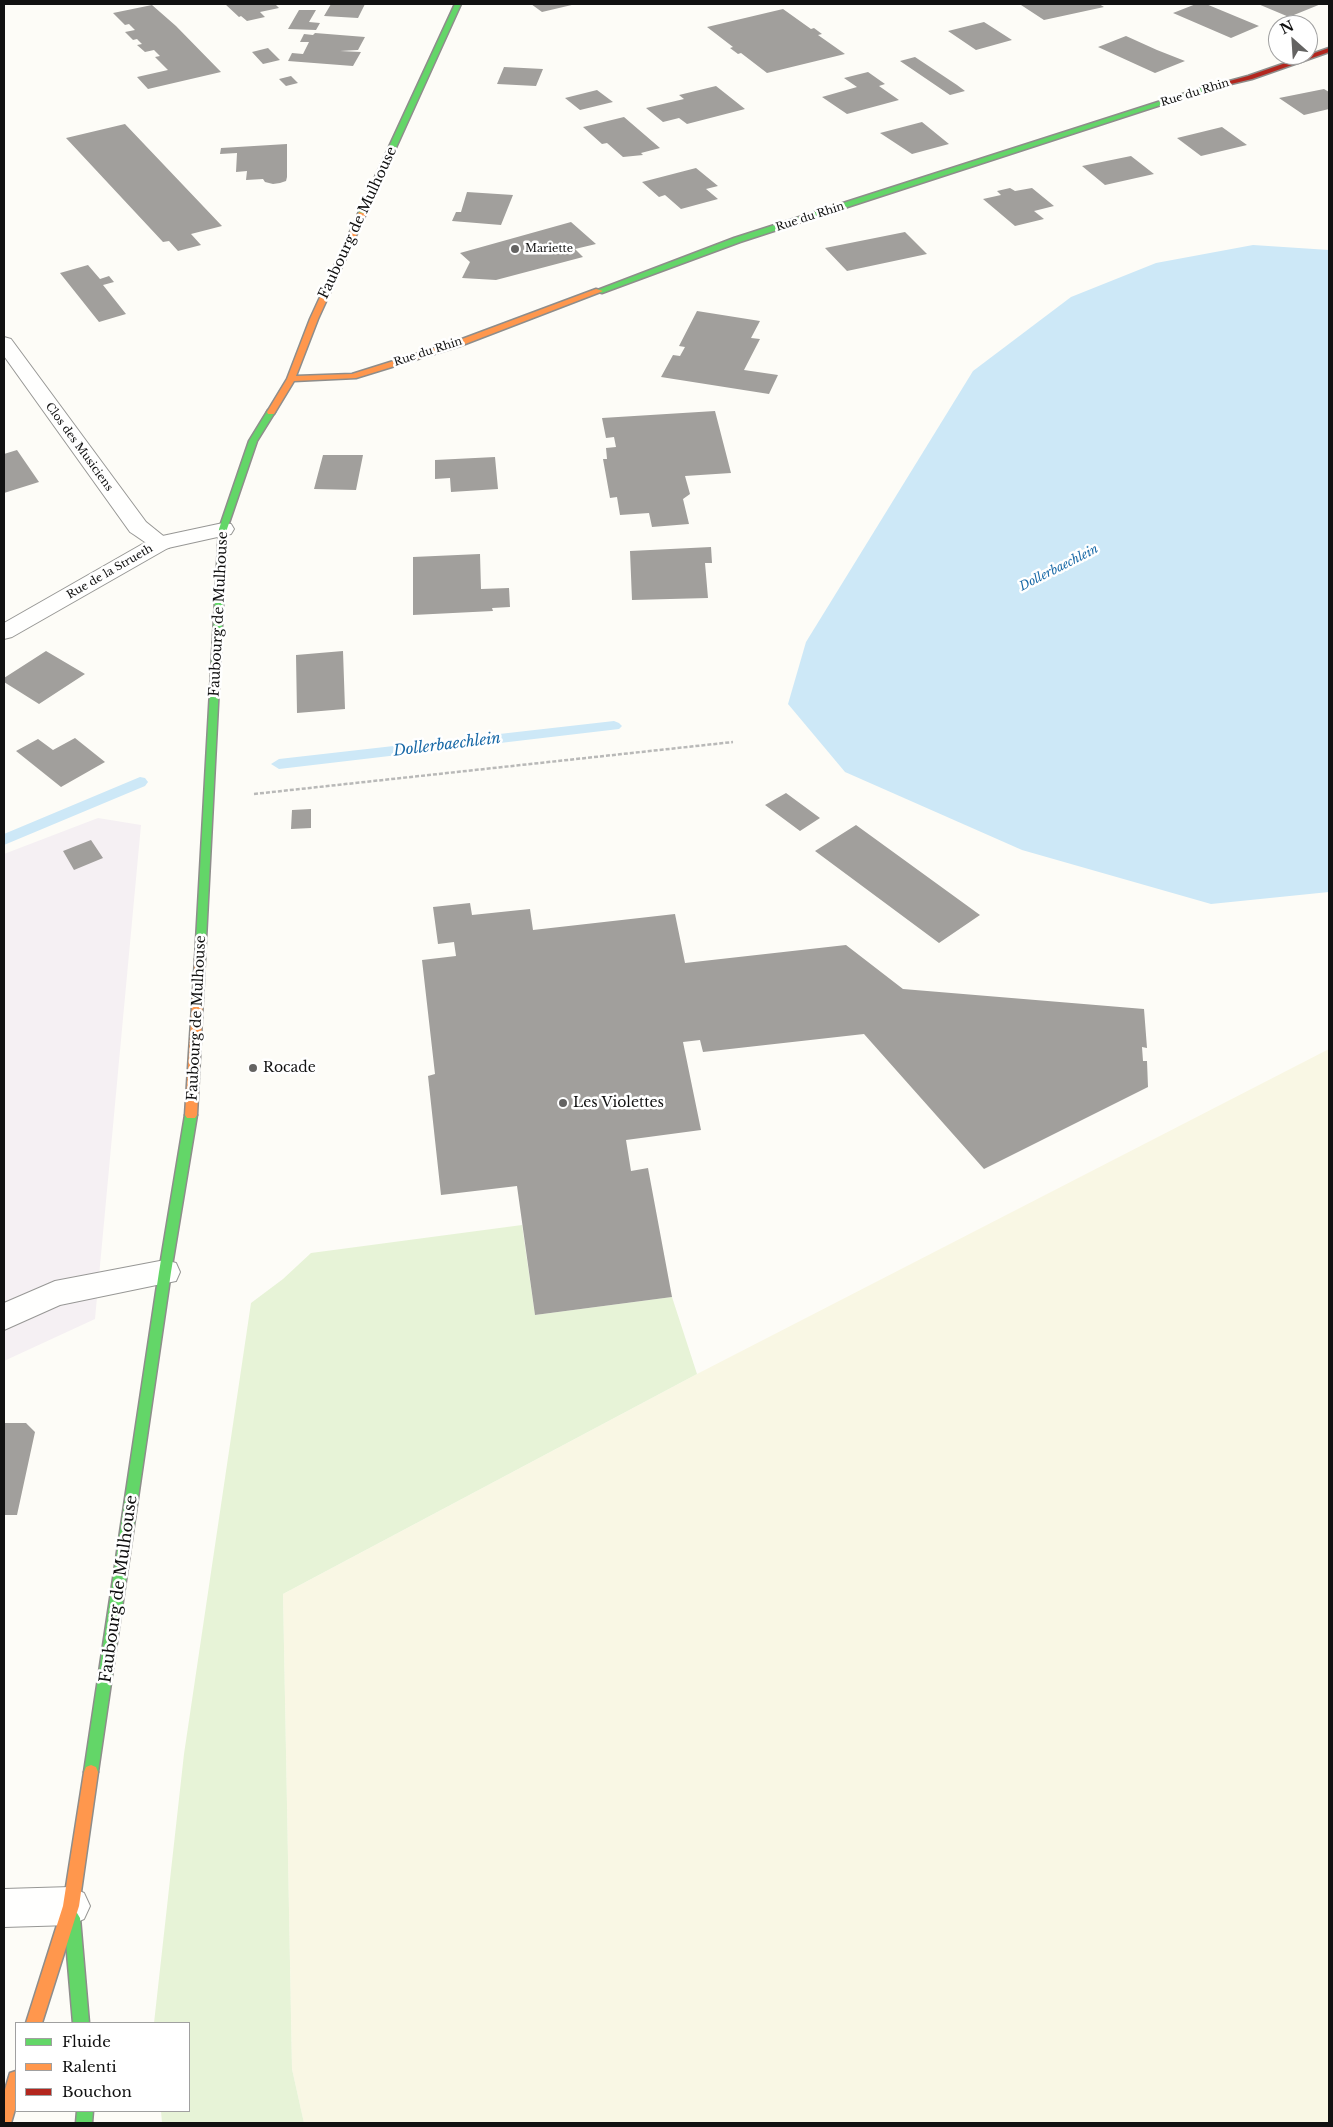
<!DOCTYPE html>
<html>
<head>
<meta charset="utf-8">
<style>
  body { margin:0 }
  #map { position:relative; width:1333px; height:2127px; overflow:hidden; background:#fdfcf7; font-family:"Libre Baskerville",serif }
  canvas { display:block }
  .frame { position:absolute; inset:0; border:5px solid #111; pointer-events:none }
  .legend { position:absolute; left:15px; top:2022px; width:175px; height:90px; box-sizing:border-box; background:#fff; border:1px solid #a0a0a0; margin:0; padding:6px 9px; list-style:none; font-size:15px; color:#111 }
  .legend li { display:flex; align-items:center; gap:10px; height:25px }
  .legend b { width:25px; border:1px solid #a0a0a0 }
  .north { position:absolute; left:1268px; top:15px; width:50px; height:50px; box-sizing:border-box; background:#fff; border:1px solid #a0a0a0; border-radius:50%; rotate:334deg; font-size:14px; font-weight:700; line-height:20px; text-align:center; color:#111 }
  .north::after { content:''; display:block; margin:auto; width:18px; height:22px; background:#646362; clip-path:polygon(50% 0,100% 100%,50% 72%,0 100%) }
</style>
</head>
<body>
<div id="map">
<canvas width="1333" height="2127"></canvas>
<div class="frame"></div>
<ul class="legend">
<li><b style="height:6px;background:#63d668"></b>Fluide</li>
<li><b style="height:6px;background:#ff974d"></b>Ralenti</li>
<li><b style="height:6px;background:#b3261e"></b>Bouchon</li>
</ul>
<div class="north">N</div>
</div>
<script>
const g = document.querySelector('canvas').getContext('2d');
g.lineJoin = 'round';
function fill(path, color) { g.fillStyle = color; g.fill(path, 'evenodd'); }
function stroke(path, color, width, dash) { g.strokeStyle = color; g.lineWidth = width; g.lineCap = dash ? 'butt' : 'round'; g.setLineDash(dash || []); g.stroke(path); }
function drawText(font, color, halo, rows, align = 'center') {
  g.font = font + ' "Libre Baskerville",serif'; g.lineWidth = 5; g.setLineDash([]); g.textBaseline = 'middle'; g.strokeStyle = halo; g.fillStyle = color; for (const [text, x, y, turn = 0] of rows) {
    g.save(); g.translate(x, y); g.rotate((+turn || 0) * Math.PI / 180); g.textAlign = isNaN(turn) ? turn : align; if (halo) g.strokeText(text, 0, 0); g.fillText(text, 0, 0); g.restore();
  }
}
fill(new Path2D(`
  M98 818 141 825 95 1319 4 1361V854Z`), '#f5f0f3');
fill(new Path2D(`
  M1329 1049V2123H304L292 2069 283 1594 697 1374Z`), '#f9f7e4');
fill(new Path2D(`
  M522 1225 535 1315 672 1297 697 1374 283 1594 292 2069 304 2123H162L161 2111H189V2023H154L184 1754 251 1303 283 1279 311 1253Z`), '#e7f3d7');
fill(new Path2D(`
  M1253 245 1329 250V892L1211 904 1022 850 845 772 788 704 806 642 973 371 1071 297 1156 263Z`), '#cde8f7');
fill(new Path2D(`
  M614 721 619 723 622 726 619 729 279 769 271 764 279 759Z
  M140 777 145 778 148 782 145 786 4 845V834Z`), '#cde8f7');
fill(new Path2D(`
  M225 4H275L279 8 260 12 265 17 247 21 241 16 239 17Z
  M331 4H365L358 18 324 16Z
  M531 4H576L542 12Z
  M1027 4H1099L1104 7 1044 20 1021 5Z
  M1196 4H1206L1259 26 1231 38 1173 13Z
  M1258 4H1321L1289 17Z
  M152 5 176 26 221 72 148 89 137 77 168 70 155 57 160 56 154 50 145 52 137 45 142 44 137 39 133 40 125 32 135 30 129 24 125 25 113 13Z
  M783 9 811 29 814 28 822 34 818 35 845 54 767 73 741 53 738 54 730 48 733 47 707 27Z
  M299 10H316L309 22 320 23 316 30 288 29Z
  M984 22 1012 40 976 50 948 31Z
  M315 33 365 37 358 50 340 51 361 52 353 66 288 61 292 53 303 54 309 42H300L304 34 313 35Z
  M1126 36 1157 50 1185 61 1155 73 1098 47Z
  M268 48 280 60 263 64 252 52Z
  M915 57 957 85 965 91 950 95 900 61Z
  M504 67 543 69 536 86 497 84Z
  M868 72 885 84 879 86 899 100 847 114 822 97 857 87 844 78Z
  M291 76 298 83 286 86 279 79Z
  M716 86 745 109 687 124 679 118 663 122 646 108 684 99 679 95Z
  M1324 89 1329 92V109L1304 115 1279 98Z
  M597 90 613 102 580 110 565 98Z
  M624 117 660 148 641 153 643 155 623 157 607 143 602 144 583 127Z
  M922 122 949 144 912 154 880 133Z
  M125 124 222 226 191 234 201 245 178 251 169 241 163 242 66 138Z
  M1222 127 1247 145 1201 156 1177 138Z
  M287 144V177L286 181 280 183 273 184 265 182 263 179 246 180 247 171 236 172 237 153 220 154 221 148Z
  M1131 156 1154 174 1105 185 1082 166Z
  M696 168 718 186 706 189 718 199 681 209 665 195 659 197 642 182Z
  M1010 188 1015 191 1032 188 1054 206 1034 211 1044 219 1015 226 983 199 1001 195 997 191Z
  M467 192 513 195 501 225 452 221 456 212H461Z
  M571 222 596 244 575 249 583 257 496 280 462 278 470 262 460 253Z
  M905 232 927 254 847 271 825 248Z
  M88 265 100 279 109 276 114 282 103 285 126 314 99 322 60 273Z
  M697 311 760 321 751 338 760 339 744 370 778 375 769 394 661 377 673 355 680 356 685 347 679 346Z
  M715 411 731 473 685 476 690 494 683 499 689 524 652 527 649 513 620 515 617 497 610 498 603 459H607L606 448 616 447 614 437 606 438 602 418Z
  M17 450 39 482 4 493V454Z
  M323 455H363L356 490 314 489Z
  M495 457 498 489 451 492 450 478 435 479V460Z
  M711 547 712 563H705L708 598 632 600 630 551Z
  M480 554 481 589 509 588 510 607 492 608 493 611 413 615V557Z
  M46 651 85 674 39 704 4 682V678Z
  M343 651 345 709 297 713 296 655Z
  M75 738 105 762 61 787 16 751 38 739 53 750Z
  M786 793 820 818 800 831 765 805Z
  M311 809V828L291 829 292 810Z
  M856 825 980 915 939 943 815 851Z
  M91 840 103 858 74 870 63 851Z
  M470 903 472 915 530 909 533 930 675 914 685 963 846 945 903 989 1144 1009 1147 1048 1142 1047 1143 1061H1147L1148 1087 984 1169 864 1034 703 1052 700 1040 683 1042 701 1130 626 1140 631 1171 648 1168 672 1297 535 1315 517 1186 441 1195 428 1076 435 1074 422 960 456 956 454 942 438 944 433 907Z
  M4 1423H26L35 1432 17 1515H4Z`), '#a19f9c');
const lane = new Path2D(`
  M4 337 11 339 146 522 172 543 169 548C153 551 143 540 130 532L4 356Z`);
const street = new Path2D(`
  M223 523 231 524 234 529 231 534 168 548 12 637 4 639V623L153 538Z
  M165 1260 176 1263 180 1272 176 1281 60 1305 4 1330V1303L55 1281Z
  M71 1887 84 1893 90 1906 84 1919 71 1925 4 1927V1889Z`);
const fast = new Path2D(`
  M455 4H461L366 214 359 216 358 214Z
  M1214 84 1216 85V87L740 242 602 293 595 291 734 238Z
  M268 410 275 412 257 441 227 529 205 959 200 963 195 959 219 529 249 441Z
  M191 1111 195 1112 197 1115 171 1272 98 1772 96 1777 91 1779 86 1777 84 1772 159 1272 185 1115 187 1112Z
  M72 1910 77 1913 80 1918 89 2023H73L64 1918 67 1913Z
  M77 2111H93L92 2123H76Z`);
const slow = new Path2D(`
  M359 212 366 214 318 319 296 376 352 374 454 342 596 289 603 291 460 346 356 378 294 381 274 414H268L267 412 287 379 310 319Z
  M200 955 205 959 197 1115 195 1118H187L185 1115 195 959Z
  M91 1765 96 1767 98 1772 79 1906 42 2023H26L63 1906 84 1772 86 1767Z
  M16 2071V2106L11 2123H4V2093L10 2073Z`);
const jam = new Path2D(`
  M1329 48V52L1252 79 1214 88 1211 86 1248 76Z`);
stroke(lane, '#979795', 2);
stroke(street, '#979795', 2);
stroke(fast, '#8e8d8b', 3);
stroke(slow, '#8e8d8b', 3);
stroke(jam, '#8e8d8b', 3);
stroke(new Path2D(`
  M254 794 733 742`), '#b9b9b8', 2.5, [4, 2]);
fill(lane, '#fffffe');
fill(street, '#fffffe');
fill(fast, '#63d668');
fill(slow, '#ff974d');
fill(jam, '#b3261e');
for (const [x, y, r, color] of [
  [515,249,5,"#646362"],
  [253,1068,5,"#646362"],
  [563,1103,5,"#646362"]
]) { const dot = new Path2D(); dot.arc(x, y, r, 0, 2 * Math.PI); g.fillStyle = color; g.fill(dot); stroke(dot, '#fff', 2); }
drawText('11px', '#111', '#fff', [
  ["Rue du Rhin",1195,93,-17],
  ["Rue du Rhin",810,217,-18],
  ["Rue du Rhin",428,352,-18],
  ["Clos des Musiciens",79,447,54],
  ["Rue de la Strueth",110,572,-30]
]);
drawText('11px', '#111', '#fff', [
  ["Mariette",525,249]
], 'left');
drawText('italic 12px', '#1768a6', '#fff', [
  ["Dollerbaechlein",1059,568,-27]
]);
drawText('14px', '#111', '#fff', [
  ["Faubourg de Mulhouse",358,223,-65],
  ["Faubourg de Mulhouse",219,614,-87],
  ["Faubourg de Mulhouse",197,1018,-87]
]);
drawText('14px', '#111', '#fff', [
  ["Rocade",263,1068],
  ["Les Violettes",573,1103]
], 'left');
drawText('italic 15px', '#1768a6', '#fff', [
  ["Dollerbaechlein",447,745,-7]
]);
drawText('16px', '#111', '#fff', [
  ["Faubourg de Mulhouse",119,1589,-82]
]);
</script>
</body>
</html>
